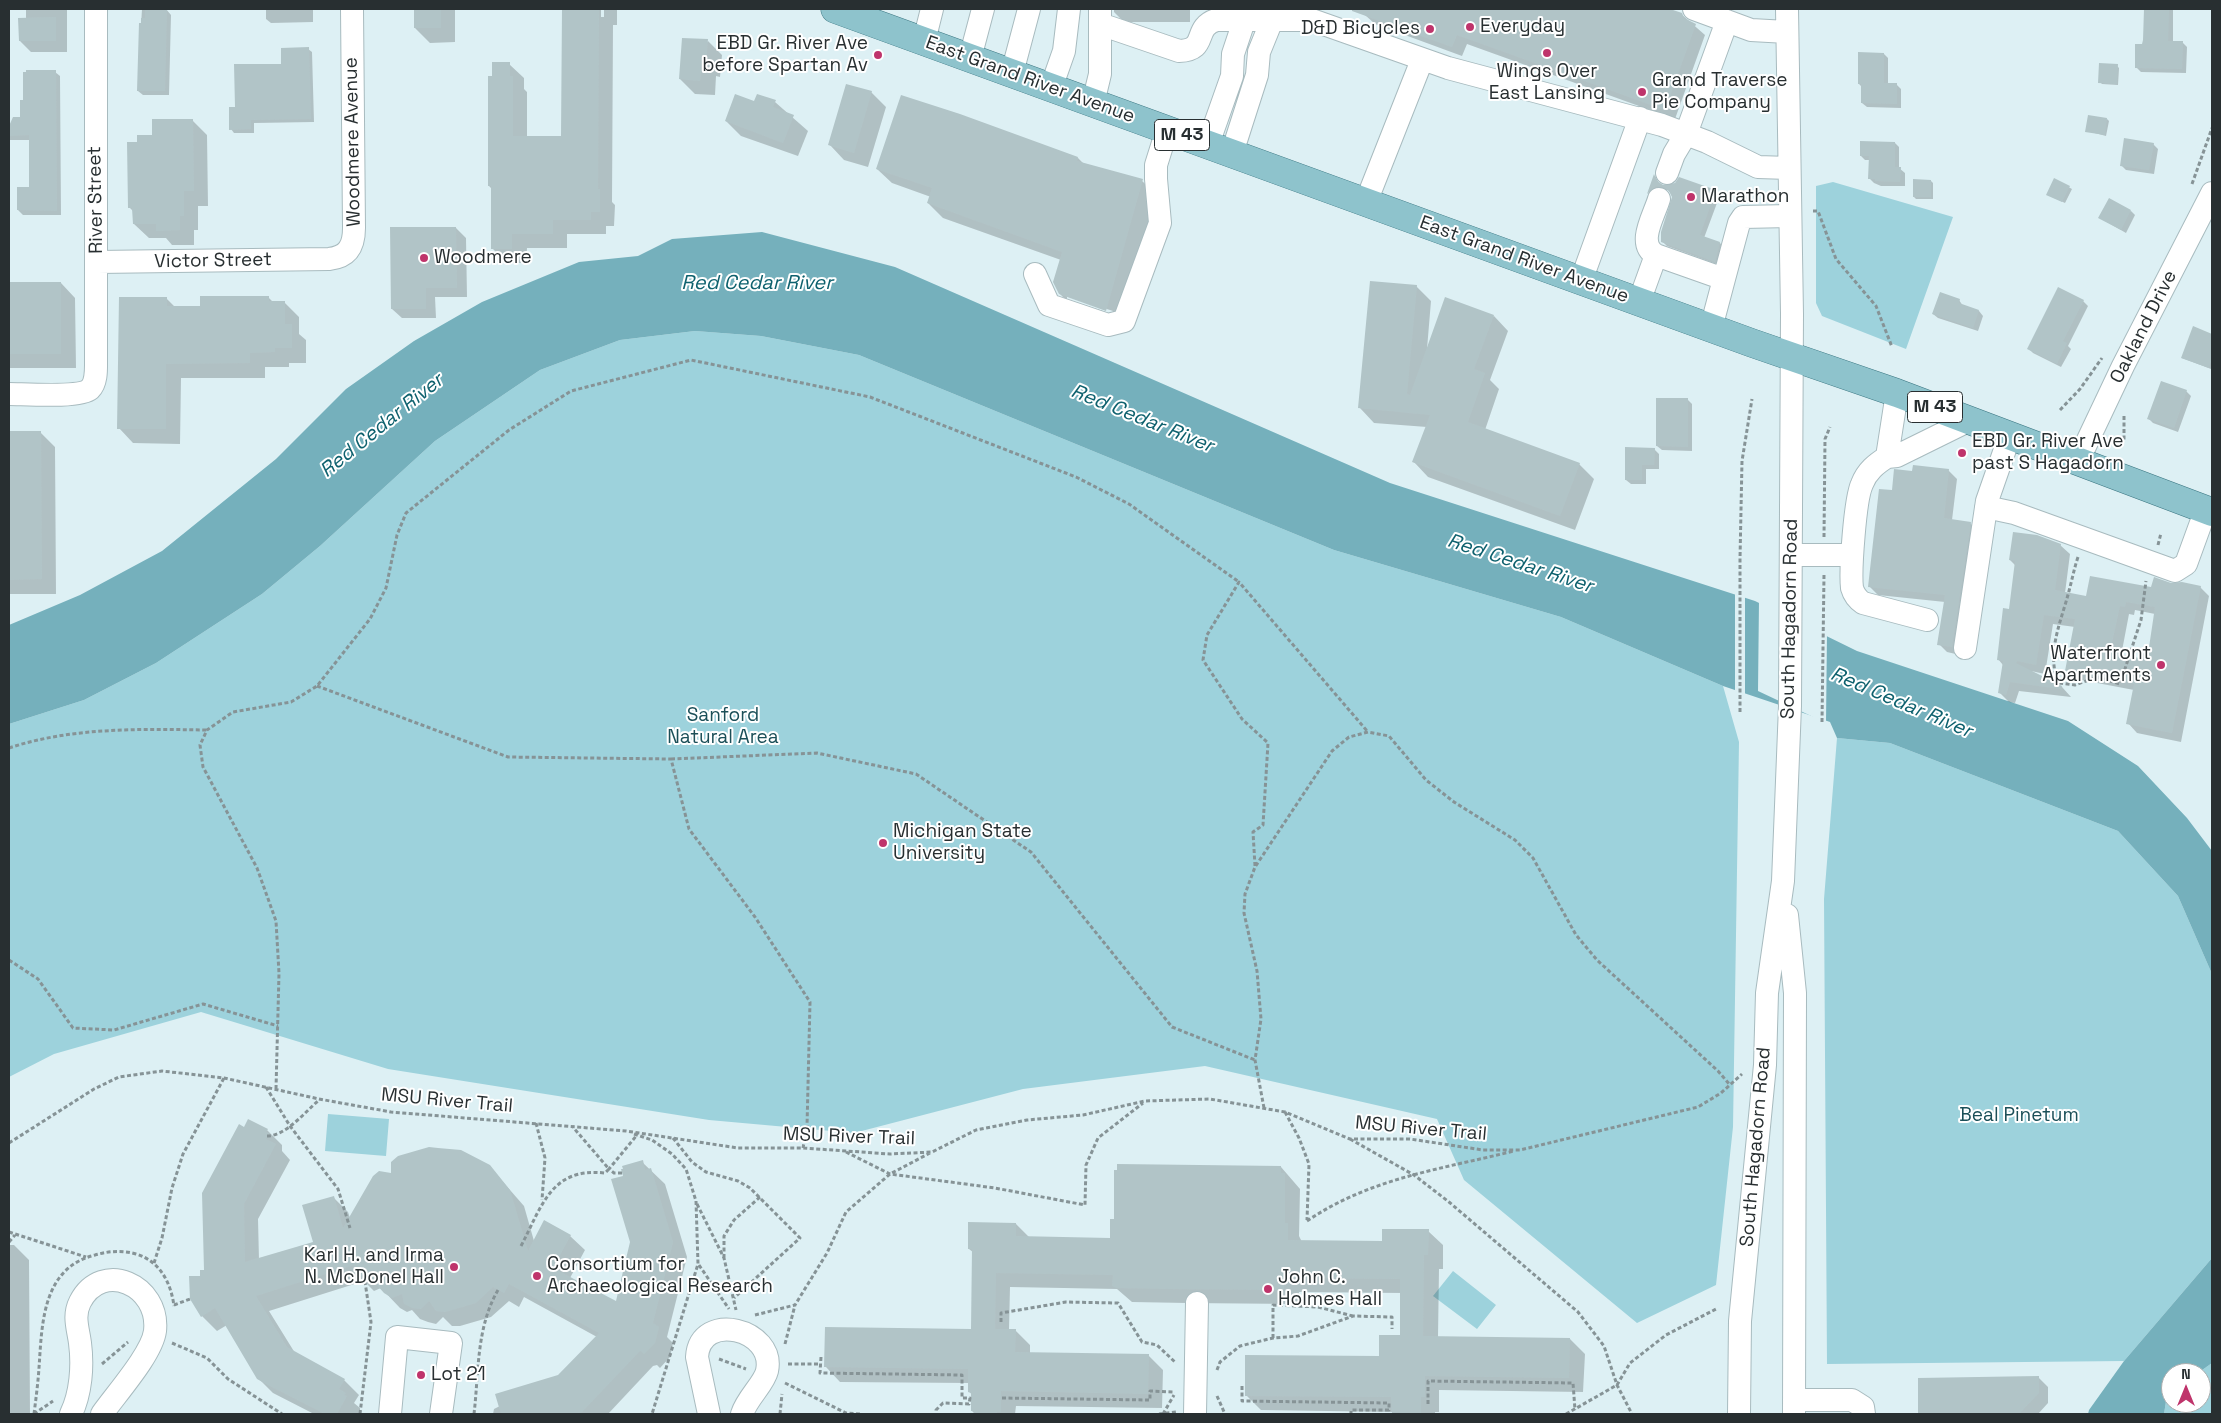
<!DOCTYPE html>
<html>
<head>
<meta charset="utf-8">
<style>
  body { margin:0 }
  #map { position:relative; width:2221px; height:1423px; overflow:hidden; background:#ddf0f4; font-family:"Space Grotesk",sans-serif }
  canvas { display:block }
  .frame { position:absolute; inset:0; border:10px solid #282f31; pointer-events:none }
  .north { position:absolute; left:2161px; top:1363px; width:50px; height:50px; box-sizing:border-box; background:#fff; border:1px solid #a9acad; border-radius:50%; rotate:0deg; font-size:14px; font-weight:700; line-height:20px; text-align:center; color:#282f31 }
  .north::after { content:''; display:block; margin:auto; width:18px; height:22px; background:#bf346b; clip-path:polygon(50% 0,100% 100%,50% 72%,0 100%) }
</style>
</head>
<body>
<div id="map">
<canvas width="2221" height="1423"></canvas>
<div class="frame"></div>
<div class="north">N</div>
</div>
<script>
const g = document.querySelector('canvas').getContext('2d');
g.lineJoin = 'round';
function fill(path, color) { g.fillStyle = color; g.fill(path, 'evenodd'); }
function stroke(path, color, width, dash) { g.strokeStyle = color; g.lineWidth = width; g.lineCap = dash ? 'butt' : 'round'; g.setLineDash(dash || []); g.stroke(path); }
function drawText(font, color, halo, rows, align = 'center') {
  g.font = font + ' "Space Grotesk",sans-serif'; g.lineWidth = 4; g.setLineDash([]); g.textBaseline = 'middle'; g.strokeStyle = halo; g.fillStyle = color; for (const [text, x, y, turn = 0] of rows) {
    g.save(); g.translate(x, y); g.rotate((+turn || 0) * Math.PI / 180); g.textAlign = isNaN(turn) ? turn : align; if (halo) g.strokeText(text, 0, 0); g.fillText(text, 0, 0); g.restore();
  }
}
fill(new Path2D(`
  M1833 182 1953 217 1906 349 1822 316 1816 303V186Z
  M695 331 761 336 859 355 1334 550 1561 617 1723 686 1739 742 1733 1127 1716 1285 1637 1323 1464 1180 1437 1119 1205 1066 1023 1089 854 1133 709 1120 388 1069 201 1012 54 1054 9 1077V724L84 700 156 663 262 594 320 546 435 441 540 370 620 340Z
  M1837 738 1890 743 2118 831 2178 896 2212 974V1258L2124 1361 1827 1364 1824 899Z
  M328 1114 389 1119 386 1156 325 1151Z
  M1453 1271 1496 1305 1477 1329 1433 1296Z
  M2212 1363V1414H2164L2167 1395 2171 1392V1403H2201V1373H2198Z`), '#9dd2dc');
fill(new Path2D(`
  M762 232 895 267 1390 483 1755 601 1857 651 2068 721 2138 766 2187 818 2212 851V974L2178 896 2118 831 1890 743 1837 738 1830 722 1723 686 1561 617 1334 550 859 355 761 336 695 331 620 340 540 370 435 441 320 546 262 594 156 663 84 700 9 724V625L80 595 162 551 276 459 346 389 414 341 482 302 579 262 638 256 672 239Z
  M2212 1258V1363L2198 1373H2171V1392L2167 1395 2164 1414H2088L2089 1410 2124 1361Z`), '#75b0bc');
fill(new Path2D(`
  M1735 592 1745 595V696L1735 692Z
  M1759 600 1827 633 1826 723 1758 691Z`), '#ddf0f4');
fill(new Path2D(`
  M26 9H67V52H31L20 41 26 19Z
  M142 9H166L171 15 169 95H143L138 91V58H139Z
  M266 9H313V22L271 23 266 19Z
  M415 9H455V42L430 43 415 28Z
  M563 9H601V17H604V9H617V25H613L612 202 615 205 614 226H606V234H567V248H527L526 263H507L492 248V189L489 186 494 77 509 64 524 78V89L527 92V137H562Z
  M1114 9H1190V22H1124L1114 12Z
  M1367 9H1667L1681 14 1705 35 1675 119 1467 44 1462 56 1375 24 1365 15Z
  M2145 9H2173V42L2183 43 2187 47 2186 73 2141 72 2136 67 2144 40Z
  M708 41 722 55 720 77 716 76 715 95 695 94 680 79Z
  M308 49 312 52 314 122 254 123V133H234L231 129 236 108 283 65Z
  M1884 54 1888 58V84H1896L1901 89V108L1867 107 1862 103V87L1859 84Z
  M2117 66 2119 68 2118 85 2102 84 2100 82Z
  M55 72 60 76 61 215H23L18 210 30 188V140H10L9 129 14 119H21L24 102Z
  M871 92 886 107 868 167 844 160 830 145Z
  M755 102H775L808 131 798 156 741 136 726 121Z
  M2107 119 2109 121 2106 136 2087 131Z
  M192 120 207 135 208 206H198V230H194V245H172L166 238H149L134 224V212L129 207 138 143Z
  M1895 143 1899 147V168L1905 173V186H1881L1874 183 1870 179V160H1865L1861 156Z
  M2153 144 2158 149 2154 174 2126 170 2121 165Z
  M1078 158 1084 164 1142 181 1157 195 1121 324 1075 309 1060 294 1061 260 943 218 928 203 931 197 892 183 877 169ZM1067 296 1113 311 1112 314 1067 299Z
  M1655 176 1660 185 1715 191 1720 195 1704 238 1720 243 1724 248 1719 265 1667 246 1662 241 1673 196 1668 190H1661L1652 197 1648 194Z
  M2055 180 2072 189 2065 203 2050 196Z
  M1931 181 1933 183V199H1916L1914 197Z
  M2131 211 2135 215 2126 233 2100 218Z
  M456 228 466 238 467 297H435L436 318H402L392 309Z
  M9 283H61L75 298 76 368H9Z
  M1416 286 1431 301 1427 349 1494 316 1508 331 1490 380 1499 389 1485 430 1579 464 1594 479 1575 530 1428 477 1414 462 1427 427 1374 423 1360 408Z
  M268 297 273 302H284L299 317V334L306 340V363H289V367H265V378H181L180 444 133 443 119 428 166 298 175 307H202Z
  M1959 300 1963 306 1979 311 1983 316 1978 331 1938 318 1933 314Z
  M2083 301 2088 306 2068 346 2071 349 2061 367 2033 353 2029 349Z
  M2193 328 2212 335 2211 369 2182 358Z
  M2186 391 2191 396 2178 432 2153 423 2149 419Z
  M1688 400 1692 404V451L1662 450 1657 446Z
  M40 432 55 447 56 594H9V433Z
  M1654 449 1659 454V469H1646V484H1631L1626 480Z
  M1948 470 1957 479 1952 520 1970 523 1978 532 1960 655 1947 652 1939 644 1945 602 1878 595 1869 586 1893 492 1913 473Z
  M2060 545 2070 554 2065 593 2087 597 2171 585 2200 587 2209 596 2181 742 2137 733 2128 723 2134 690 2076 679 2067 670 2075 627 2053 624 2045 674 2031 671 2062 687 2071 697 2019 691 2015 703 2009 702 2000 693 2003 665 1998 659 2010 610 2016 566 2010 560ZM2135 610 2155 614 2149 656 2140 660 2121 656 2129 614 2134 615Z
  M244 1129 267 1130 282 1145V1151L290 1160 258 1219 259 1260 314 1243 333 1197 348 1212 350 1218 392 1175 489 1166 524 1206 534 1241 570 1236 585 1250 570 1278 617 1303 631 1242 624 1177 642 1162 665 1184 687 1257 667 1337 673 1343 670 1357 660 1368 657 1365 653 1366 608 1414H493L494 1409 559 1376 597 1337 524 1297 519 1307 509 1301 491 1317 460 1326H452L443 1317 436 1324 428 1322 420 1319 412 1310 407 1312 400 1308 381 1288 374 1291 364 1281 269 1311 295 1353 344 1380 359 1395 354 1403 360 1408V1414H314L273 1393 258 1378 227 1325 217 1331 202 1316 206 1271Z
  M1281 1167 1300 1189 1299 1236 1302 1242 1383 1243 1428 1231 1443 1245V1269H1439L1438 1337 1570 1339 1585 1354 1583 1392 1439 1390V1412H1435V1414H1393V1412L1261 1410 1246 1395 1380 1358 1401 1336 1402 1293 1299 1292 1298 1303 1296 1304 1187 1303 1132 1302 1117 1289 1010 1287 1009 1330H1015L1030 1345V1354L1148 1355 1163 1370 1162 1408 1016 1406 1015 1414H975L972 1411V1395L969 1391V1383L840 1382 826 1367 973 1330 974 1253 969 1249 1016 1224 1029 1237 1111 1239Z
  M9 1245H14L29 1260 30 1414H9Z
  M2038 1377 2048 1387V1403L2038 1414H1920L1919 1379Z`), '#0003');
fill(new Path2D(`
  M145 9H167L165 91H137L139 23H141V18H145Z
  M414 9H441V28H414Z
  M562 9H599L598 189H600V212H591V220H553V234H512V249H491V186H488V76H492V62H510V76H513V136H561Z
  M1352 9H1670L1682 13 1684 18 1696 24 1665 110 1457 35 1452 47 1352 11Z
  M2144 9H2169L2168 41H2183L2182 69 2135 68V44H2142L2143 40Z
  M56 17V41H19L18 18Z
  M682 38 708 39 706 62H702L700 81 679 79Z
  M309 47 311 119 251 120V129L229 130V107H235L234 64H281V48Z
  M1858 52 1884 53V83H1897V104L1861 103V84H1858Z
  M2099 63 2118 64 2117 84 2098 83Z
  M26 70H56L57 211 17 210V187H29V135L9 136V126L13 117H20V100H23V72H26Z
  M846 84 872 91 854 153 828 145Z
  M735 94 754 101 757 94 776 100 773 107 794 115 783 143 725 121Z
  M901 95 960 114 1078 157 1077 161 1143 179 1106 311 1059 294 1053 282 1062 252 927 203 932 188 876 169Z
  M2088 115 2107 118 2105 135 2085 132Z
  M152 119H193L194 191H184V216H180V230L156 231V224H133L132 208H128L127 142H137V135H152Z
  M2124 138 2154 143 2149 170 2120 166Z
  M1860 141 1895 142V167H1901L1900 182 1875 181V179H1868L1869 156H1860Z
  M1654 174 1657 181 1663 185 1675 183 1679 177 1716 190 1700 235 1720 242 1715 262 1661 242V232L1672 197 1669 191 1663 187 1656 186 1647 194Z
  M2054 178 2070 186 2062 202 2046 195Z
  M1913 179 1931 180V197H1913Z
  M2109 198 2131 210 2121 230 2098 218Z
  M390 227H456L457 288H426V309H391Z
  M1370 281 1417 285 1407 394 1410 395 1445 297 1494 315 1474 369 1485 373 1468 422 1580 463 1560 516 1412 462 1430 415 1358 408Z
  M9 282H61V354H9Z
  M2058 287 2084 300 2063 341 2067 343 2057 364 2027 349Z
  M1940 292 1960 299 1959 303 1979 310 1973 328 1932 314Z
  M200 296H269V301H285V324H292V348H275V352L250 353V363L166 364V429H117L119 297H167V306H200Z
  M2193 326 2212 334V358L2209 368 2181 358Z
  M2161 381 2187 390 2174 428 2147 419Z
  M1656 398H1688V447L1656 446Z
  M9 431H41L42 579 9 580Z
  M1625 447 1655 448 1654 465H1642V480H1625Z
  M1913 465 1949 469 1944 518 1971 522 1952 647 1937 645 1945 595 1868 587 1879 489 1892 490 1894 469 1912 471Z
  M2013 532 2037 535 2061 544 2055 590 2086 596 2090 576 2151 587 2154 577 2171 583 2182 582 2201 586 2172 733 2126 724 2134 684 2065 671 2075 619 2044 615 2036 665 2017 661 2016 663 2062 686 2061 689 2010 682 2006 695 1998 693 2003 661 1997 660 2003 608 2009 609 2015 561 2009 560ZM2126 602 2155 607 2148 654 2141 653 2139 658 2110 652 2120 606 2125 607Z
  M248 1119 268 1129 266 1132 269 1133 266 1139 276 1144 244 1204 245 1262 313 1242 302 1205 334 1196 343 1228 373 1176 379 1171 391 1173V1162L398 1156 429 1147 438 1148 461 1150 490 1165 510 1190 528 1251 544 1220 571 1235 553 1268 616 1301 630 1242 611 1179 623 1176 621 1169H623L622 1166 643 1160 645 1170 651 1168 673 1242 653 1323 659 1327 655 1343 644 1354 641 1351 639 1352 582 1412 575 1414H501L495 1394 558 1375 599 1333 509 1284 504 1293 493 1287 476 1303 445 1312 436 1311 429 1301 421 1309 412 1308 404 1304 402 1294 392 1298 384 1293 367 1274 358 1277 354 1265 256 1296 287 1347 345 1379 339 1389 346 1393 344 1395 347 1396 337 1414H325L266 1384 257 1379 215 1308 201 1317 190 1299 189 1276H200V1270H204L202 1193 239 1124 244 1127Z
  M1117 1164 1281 1166V1173H1285V1223H1288V1240L1382 1241V1229H1429L1428 1255H1424L1423 1336 1570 1338 1569 1378 1425 1376V1397H1421V1414H1392L1391 1397 1245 1396V1355L1379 1356V1335H1400V1279L1284 1278V1289L1280 1290 1172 1289 1116 1288 1112 1286 1113 1275 996 1273 995 1329H1016L1015 1352 1149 1354 1148 1394 1001 1391V1412H997V1414H974V1411H971V1393L968 1392V1369L824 1367 825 1327 971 1329 972 1249H968V1222L1016 1223V1236L1110 1238V1219H1114V1170H1117Z
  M2039 1376V1393L2019 1414H1918V1378Z`), '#b1c4c7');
const minor = new Path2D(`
  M1694 9 1751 30 1787 32
  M1100 24 1179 51C1209 50 1192 28 1216 20H1312L1448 68 1662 125 1707 142 1758 167 1789 168
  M924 41 932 9
  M970 58 983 9
  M1012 73 1029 9
  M1051 88 1064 51 1069 9
  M1093 103 1100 74V10
  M1208 144 1232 76 1233 54 1244 21
  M1232 153 1257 75 1259 52 1272 20
  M1667 173 1674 154 1686 134 1727 21
  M1366 202 1422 60
  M1656 255C1636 244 1654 216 1659 199
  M97 262 329 259C348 257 354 246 354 228L352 9
  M1035 274 1049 305 1108 325 1124 321 1160 223 1156 179V165L1167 130
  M1581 281 1640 118
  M1639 302 1656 255 1724 279 1739 223 1743 217 1790 216
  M1711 328 1724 279
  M1897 393 1887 457 1897 456 1970 420
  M9 394C24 394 80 398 90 389 97 382 96 368 96 359V9
  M1887 457C1876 464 1867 471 1862 484 1855 499 1850 571 1852 588 1854 595 1857 599 1863 603L1927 620
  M2078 461 2123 366 2212 193
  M1986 507 2014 513 2175 571 2186 564 2206 509
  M1791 555H1852
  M1965 648 1987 501 2010 435
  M1787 915 1795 993 1794 1414
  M1794 1400H1852L1863 1407 1864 1414
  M71 1414C81 1393 83 1366 80 1343 78 1328 73 1316 80 1302 102 1259 160 1285 155 1331 152 1354 116 1394 102 1414
  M390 1414 397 1337 451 1343 441 1414
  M709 1414 697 1357C700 1310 776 1329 767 1371 764 1384 747 1398 742 1414
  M1195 1414 1197 1303
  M1739 1414 1740 1321 1765 1065 1767 993 1783 881 1790 706 1792 314 1787 9`);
const major = new Path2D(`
  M835 9 1752 343 1897 393 2212 512`);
stroke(minor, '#a8bbbf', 24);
stroke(major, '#3a7580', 29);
stroke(new Path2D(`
  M2192 184 2212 128
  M1813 211H1818L1836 259 1876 306 1892 347
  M2060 410 2080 389 2102 358
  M2124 416V442
  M1824 537 1825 439 1830 427
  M2158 545 2161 533
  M2078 557C2074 569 2072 580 2069 591 2062 619 2045 655 2059 683L2075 685 2097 677 2120 684 2141 620 2146 581
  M317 686 508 757 671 759 689 829 755 917 810 1002 807 1127 803 1148
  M1740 712V559L1742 461 1752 399
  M1822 722 1824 575
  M9 748C72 727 141 729 207 730
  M671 759 817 753 916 774 1031 852 1172 1027 1255 1060
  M1255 866 1253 832 1263 825 1268 743 1242 719 1203 660 1207 635 1239 582 1368 732
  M9 960 38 979 73 1028 114 1030 203 1004 278 1026
  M266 1087 290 1126 338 1189 350 1228
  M276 1089 279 973 276 921 257 868 203 767 200 745 207 730 233 712 291 702 317 686 370 619 386 588 397 535 406 513 509 430 571 391 691 360 870 397 1076 477 1129 504 1239 582
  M1264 1108 1255 1060 1261 1019 1257 971 1244 913 1245 894 1255 867 1332 751 1349 737 1368 732 1389 736 1426 780 1454 802 1515 840 1533 858 1576 935 1597 960 1718 1071 1730 1085
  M1285 1112 1299 1138 1309 1164 1307 1220
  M536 1123 545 1158 542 1200
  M634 1134 652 1140 672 1154 686 1169 696 1201 698 1264 652 1414
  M267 1136C286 1136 305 1112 319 1100
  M673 1138 692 1162 706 1172 738 1181 750 1188 800 1238 734 1298
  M1350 1139 1414 1175 1449 1202 1578 1312 1604 1346 1617 1385 1632 1414
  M9 1143 94 1089 119 1077 162 1071 224 1078 319 1099 391 1112 626 1131 738 1148H803L890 1154 932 1152 976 1130 1027 1120 1083 1115 1145 1101 1210 1099 1285 1112 1350 1139H1410L1483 1150H1520L1698 1107 1721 1093 1742 1074
  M846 1152 890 1174 995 1188 1085 1205 1086 1165 1098 1138 1143 1103
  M622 1173H614L609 1169 637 1135
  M697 1204 724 1258 736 1310
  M1307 1221C1370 1178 1442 1169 1514 1151
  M9 1232 86 1257
  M9 1242 15 1235
  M521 1246C542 1206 551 1167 605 1173L609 1169 572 1126
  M724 1258V1236L734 1220 760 1197
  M154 1263 162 1238 172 1188 183 1154 224 1078
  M699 1265 729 1309
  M174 1305 190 1299
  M755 1315 795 1305 827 1253 846 1212 890 1174 930 1153
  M1001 1322V1313L1066 1302 1118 1303 1142 1342 1157 1345 1176 1363
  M1273 1338V1305L1318 1307 1353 1316
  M172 1343 207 1358 228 1379 282 1414
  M785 1344 795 1305
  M821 1357 820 1373 962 1375V1398H970L969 1404 943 1403 936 1410V1414
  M719 1359 746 1369
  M102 1364 128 1342
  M788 1364H820
  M1217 1370 1220 1362 1240 1346 1273 1338 1298 1336 1353 1316 1392 1317V1329
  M785 1383 846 1413 862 1414
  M1242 1386V1401L1389 1403V1410H1351V1414
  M1217 1396 1225 1414
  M1002 1398 1150 1400V1391L1175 1392
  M1428 1404V1381L1573 1383 1575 1410
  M34 1414C36 1398 38 1383 39 1368 42 1324 42 1268 95 1255 109 1251 122 1250 136 1254 160 1261 171 1283 174 1306
  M34 1414 53 1401
  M360 1414 371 1322 364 1275
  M474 1414C479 1372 476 1328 498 1290
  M780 1414 782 1394
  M1159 1414 1176 1412
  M1163 1414 1174 1395
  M1566 1414 1617 1385 1630 1363 1666 1335 1718 1308`), '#869396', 3, [4, 2.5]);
stroke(minor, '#fff', 22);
stroke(major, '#8ec3cc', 28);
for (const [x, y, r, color] of [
  [1470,27,5,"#bf346b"],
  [1430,29,5,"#bf346b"],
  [1547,53,5,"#bf346b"],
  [878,55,5,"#bf346b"],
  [1642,92,5,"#bf346b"],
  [1691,197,5,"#bf346b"],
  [424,258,5,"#bf346b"],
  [1962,453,5,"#bf346b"],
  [2161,665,5,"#bf346b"],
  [883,843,5,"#bf346b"],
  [454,1267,5,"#bf346b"],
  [537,1276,5,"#bf346b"],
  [1268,1289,5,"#bf346b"],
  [421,1375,5,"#bf346b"]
]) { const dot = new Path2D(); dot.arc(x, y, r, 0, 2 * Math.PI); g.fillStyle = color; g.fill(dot); stroke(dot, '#fff', 2); }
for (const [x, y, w] of [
  [1182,135,55],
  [1935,407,55]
]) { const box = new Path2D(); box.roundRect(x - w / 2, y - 15.5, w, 31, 4); g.fillStyle = '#fff'; g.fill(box); stroke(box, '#282f31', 1); }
drawText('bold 18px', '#282f31', null, [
  ["M 43",1182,135],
  ["M 43",1935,407]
]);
drawText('19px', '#282f31', '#fff', [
  ["Everyday",1480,27],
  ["D&D Bicycles",1420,29,"right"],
  ["EBD Gr. River Ave",868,44,"right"],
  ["before Spartan Av",868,66,"right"],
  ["Wings Over",1547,72,"center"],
  ["East Lansing",1547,94,"center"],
  ["Grand Traverse",1652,81],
  ["Pie Company",1652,103],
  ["Marathon",1701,197],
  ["Woodmere",434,258],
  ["EBD Gr. River Ave",1972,442],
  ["past S Hagadorn",1972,464],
  ["Waterfront",2151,654,"right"],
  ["Apartments",2151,676,"right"],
  ["Michigan State",893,832],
  ["University",893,854],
  ["Karl H. and Irma",444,1256,"right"],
  ["N. McDonel Hall",444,1278,"right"],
  ["Consortium for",547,1265],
  ["Archaeological Research",547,1287],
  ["John C.",1278,1278],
  ["Holmes Hall",1278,1300],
  ["Lot 21",431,1375]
], 'left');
drawText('19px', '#282f31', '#fff', [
  ["East Grand River Avenue",1030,80,20],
  ["Woodmere Avenue",353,142,-91],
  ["River Street",96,200,-91],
  ["East Grand River Avenue",1524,260,20],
  ["Victor Street",213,261,-1],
  ["Oakland Drive",2144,327,-63],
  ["South Hagadorn Road",1790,619,-89],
  ["MSU River Trail",447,1101,5],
  ["MSU River Trail",1421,1129,5],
  ["MSU River Trail",849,1137,2],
  ["South Hagadorn Road",1756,1147,-85]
]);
drawText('19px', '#1b4f58', '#fff', [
  ["Sanford",723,716],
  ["Natural Area",723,738],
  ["Beal Pinetum",2019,1116]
]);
drawText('italic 20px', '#0e616e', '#fff', [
  ["Red Cedar River",757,284],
  ["Red Cedar River",1142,419,22],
  ["Red Cedar River",382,426,-39],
  ["Red Cedar River",1520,564,18],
  ["Red Cedar River",1901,703,23]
]);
</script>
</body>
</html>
